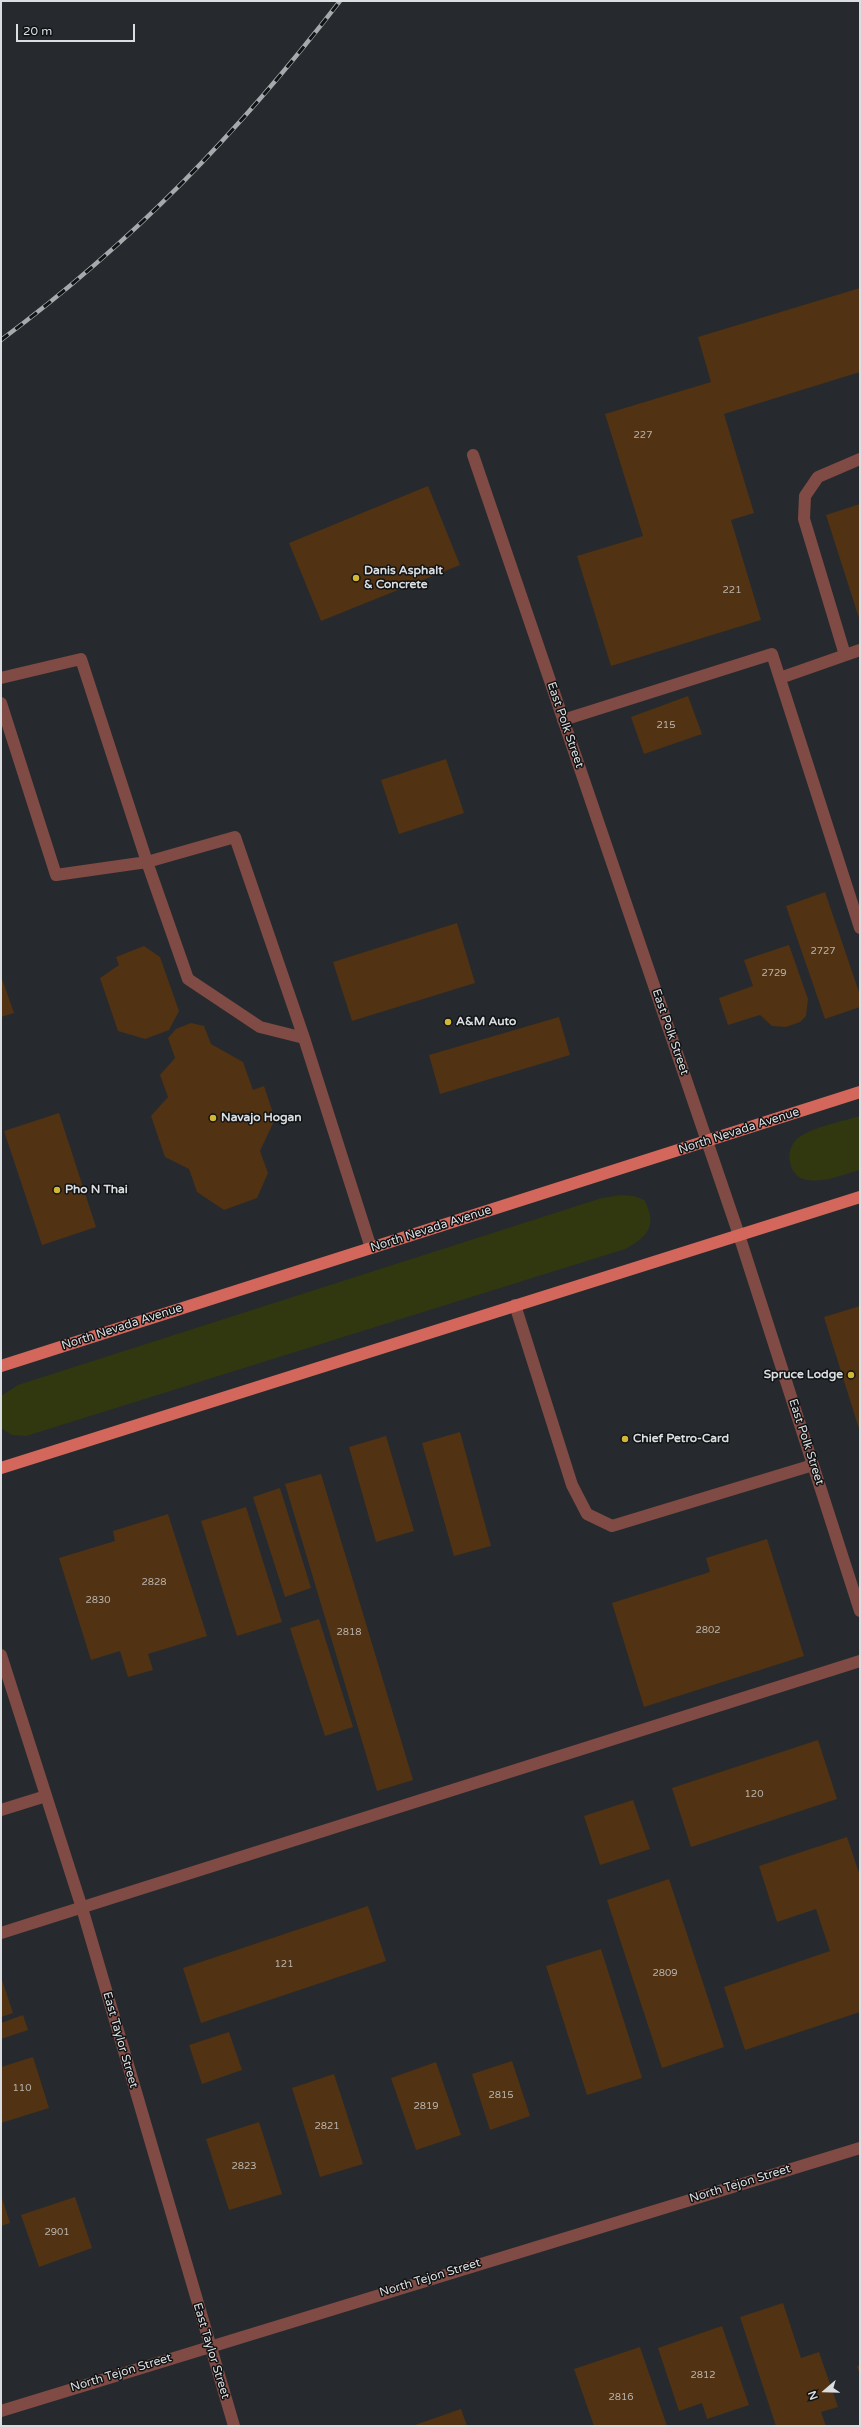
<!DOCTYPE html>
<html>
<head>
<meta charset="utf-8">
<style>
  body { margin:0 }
  #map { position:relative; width:861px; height:2427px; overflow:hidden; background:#262a2e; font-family:"Varela Round",sans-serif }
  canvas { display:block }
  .frame { position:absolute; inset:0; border:2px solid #dbdee0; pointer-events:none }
  .north { position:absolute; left:805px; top:2371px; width:40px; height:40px; -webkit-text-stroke:3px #101214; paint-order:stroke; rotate:250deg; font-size:11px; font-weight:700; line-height:16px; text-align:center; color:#dbdee0 }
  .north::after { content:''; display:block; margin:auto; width:14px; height:18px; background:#dbdee0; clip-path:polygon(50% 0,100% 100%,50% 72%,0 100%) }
  .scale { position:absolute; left:16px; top:24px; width:119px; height:18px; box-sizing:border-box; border:2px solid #dbdee0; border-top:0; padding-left:5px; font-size:12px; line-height:14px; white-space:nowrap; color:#dbdee0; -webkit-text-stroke:3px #101214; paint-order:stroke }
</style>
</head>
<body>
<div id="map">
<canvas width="861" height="2427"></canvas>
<div class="frame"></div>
<div class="north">N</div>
<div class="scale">20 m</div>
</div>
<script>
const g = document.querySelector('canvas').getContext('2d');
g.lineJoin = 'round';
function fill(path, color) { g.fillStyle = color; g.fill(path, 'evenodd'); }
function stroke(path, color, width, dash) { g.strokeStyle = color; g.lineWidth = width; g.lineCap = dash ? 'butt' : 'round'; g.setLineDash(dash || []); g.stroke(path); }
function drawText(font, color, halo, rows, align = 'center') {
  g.font = font + ' "Varela Round",sans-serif'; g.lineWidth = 3; g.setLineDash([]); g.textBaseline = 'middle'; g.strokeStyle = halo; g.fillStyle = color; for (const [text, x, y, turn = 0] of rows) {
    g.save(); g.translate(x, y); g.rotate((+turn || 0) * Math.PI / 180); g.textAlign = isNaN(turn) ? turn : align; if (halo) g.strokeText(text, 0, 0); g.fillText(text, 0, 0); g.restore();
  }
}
fill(new Path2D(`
  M860 1116V1170C841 1175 796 1195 790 1162 788 1154 791 1145 796 1140 808 1128 844 1121 860 1116Z
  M621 1195 634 1196 644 1200C658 1225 648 1237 625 1249L26 1436 12 1435 1 1428V1396L18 1385 602 1198Z`), '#313810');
fill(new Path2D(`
  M860 288V372L724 414 754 513 731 520 761 620 611 666 577 556 643 536 605 414 711 382 698 337Z
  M428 486 460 565 321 621 289 543Z
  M860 504V617L859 618 826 515Z
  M688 696 702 734 644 754 631 717Z
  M446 759 464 813 399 834 381 780Z
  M825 892 860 995V1007L825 1019 786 906Z
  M457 923 475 983 352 1021 333 962Z
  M789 945 808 999 806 1016 800 1022 786 1027 772 1026 760 1015 728 1025 719 998 753 986 744 960Z
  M144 946 160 957 179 1011 169 1030 145 1039 118 1031 100 978 119 965 116 957Z
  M1 976 14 1013 1 1017Z
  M559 1017 570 1055 440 1094 429 1055Z
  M191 1023 204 1026 211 1044 243 1062 253 1090 264 1086 275 1119 260 1151 268 1173 257 1198 224 1210 197 1192 189 1169 165 1157 151 1116 168 1097 160 1075 175 1058 168 1038 176 1029Z
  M59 1113 96 1227 42 1245 4 1131Z
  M860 1306V1432L824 1317Z
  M460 1432 491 1546 454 1556 422 1443Z
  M386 1436 414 1531 376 1542 349 1447Z
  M321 1474 413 1780 377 1791 285 1484Z
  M280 1488 311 1588 285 1597 253 1497Z
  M246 1507 282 1622 237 1636 201 1521Z
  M168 1514 207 1636 148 1654 153 1670 128 1677 120 1651 91 1660 59 1558 115 1541 113 1531Z
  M767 1539 804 1656 644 1707 612 1603 710 1572 706 1558Z
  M319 1619 353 1727 325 1736 290 1628Z
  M818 1740 837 1799 691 1847 672 1788Z
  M633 1800 650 1849 600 1865 584 1816Z
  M847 1837 860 1876V2012L745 2050 724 1987 830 1951 816 1909 777 1922 759 1866Z
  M669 1879 724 2047 662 2068 607 1900Z
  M368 1906 386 1961 201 2023 183 1968Z
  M601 1949 642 2078 587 2095 546 1966Z
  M1 1977 13 2013 1 2017Z
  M23 2015 28 2030 1 2039V2023Z
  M229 2032 242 2070 202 2084 189 2045Z
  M33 2057 49 2108 1 2123V2067Z
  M512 2061 530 2116 490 2130 472 2074Z
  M436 2062 461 2135 416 2150 391 2078Z
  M334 2074 363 2164 320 2177 292 2088Z
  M259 2122 282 2194 229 2210 206 2139Z
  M1 2195 10 2223 1 2226Z
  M75 2197 92 2248 39 2267 21 2215Z
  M783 2303 801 2358 819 2352 838 2407 821 2412 826 2426H776L740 2317Z
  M722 2326 749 2405 707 2419 702 2403 679 2411 658 2348Z
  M640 2347 667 2426H594L574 2369Z
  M860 2365V2375L857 2366Z
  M461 2409 467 2426H412Z`), '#513212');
stroke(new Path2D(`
  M845 655 804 519 805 496 818 477 860 459
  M1 678 81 659 147 862 188 979 260 1027 304 1038
  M780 678 860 650
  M1 703 56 875 147 862 235 837 304 1038 371 1248
  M563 720 772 654 860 928
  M515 1305 572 1485 587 1514 612 1526 813 1465
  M1 1810 46 1796
  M1 1933 860 1661`), '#804b44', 12);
stroke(new Path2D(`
  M473 455 739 1235 860 1611
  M1 1655 82 1908 234 2426
  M1 2411 860 2148`), '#804b44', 12);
stroke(new Path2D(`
  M1 1366 860 1092
  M1 1468 860 1197`), '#d4675b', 12);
const rail = new Path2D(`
  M1 340C134 241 239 132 340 1`);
stroke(rail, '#a7aaad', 4.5);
stroke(rail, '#101214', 3, [9]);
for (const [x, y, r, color] of [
  [356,578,4,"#d2b736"],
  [448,1022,4,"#d2b736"],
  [213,1118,4,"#d2b736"],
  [57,1190,4,"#d2b736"],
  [851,1375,4,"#d2b736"],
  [625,1439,4,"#d2b736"]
]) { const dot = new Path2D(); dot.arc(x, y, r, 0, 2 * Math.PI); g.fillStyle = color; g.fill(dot); stroke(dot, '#101214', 1.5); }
drawText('10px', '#b8b3ac', null, [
  ["227",643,435],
  ["221",732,590],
  ["215",666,725],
  ["2727",823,951],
  ["2729",774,973],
  ["2828",154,1582],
  ["2830",98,1600],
  ["2802",708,1630],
  ["2818",349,1632],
  ["120",754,1794],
  ["121",284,1964],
  ["2809",665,1973],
  ["110",22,2088],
  ["2815",501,2095],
  ["2819",426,2106],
  ["2821",327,2126],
  ["2823",244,2166],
  ["2901",57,2232],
  ["2812",703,2375],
  ["2816",621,2397]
]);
drawText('bold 12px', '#dbdee0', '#101214', [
  ["Danis Asphalt",364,571],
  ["& Concrete",364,585],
  ["A&M Auto",456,1022],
  ["Navajo Hogan",221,1118],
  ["Pho N Thai",65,1190],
  ["Spruce Lodge",843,1375,"right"],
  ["Chief Petro-Card",633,1439]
], 'left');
drawText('12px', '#dbdee0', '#101214', [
  ["East Polk Street",565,725,71],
  ["East Polk Street",670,1032,71],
  ["North Nevada Avenue",739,1131,-18],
  ["North Nevada Avenue",431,1229,-18],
  ["North Nevada Avenue",122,1327,-18],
  ["East Polk Street",806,1442,72],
  ["East Taylor Street",120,2040,74],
  ["North Tejon Street",740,2184,-17],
  ["North Tejon Street",430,2278,-17],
  ["East Taylor Street",211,2351,73],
  ["North Tejon Street",121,2373,-17]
]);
</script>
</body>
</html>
